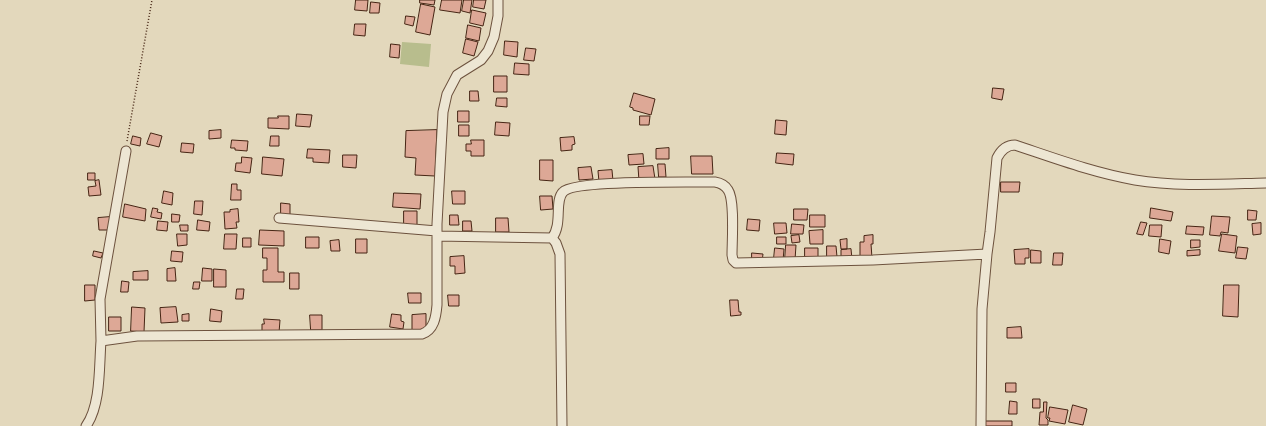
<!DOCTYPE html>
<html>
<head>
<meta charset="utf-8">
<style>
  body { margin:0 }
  canvas { display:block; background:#e3d8bc }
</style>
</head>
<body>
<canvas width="1266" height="426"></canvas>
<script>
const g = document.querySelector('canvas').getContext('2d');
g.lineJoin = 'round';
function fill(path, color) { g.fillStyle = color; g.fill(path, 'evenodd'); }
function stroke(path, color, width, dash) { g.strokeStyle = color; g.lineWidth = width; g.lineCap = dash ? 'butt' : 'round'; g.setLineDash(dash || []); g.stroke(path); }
fill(new Path2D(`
  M402 42 431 44 429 67 400 64Z`), '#b8bd8d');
const building = new Path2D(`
  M356 0H368L367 11 355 10Z
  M420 0H435L434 5 420 3Z
  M442 0H462L460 13 440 10Z
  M464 0H472L470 13 462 11Z
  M474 0H486L484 9 473 7Z
  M371 2 380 3 379 13H370Z
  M421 4 435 7 430 35 416 32Z
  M472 10 486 13 483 26 470 23Z
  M406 16 415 17 413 26 405 24Z
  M355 24H366L365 36 354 35Z
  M468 25 481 28 479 41 466 38Z
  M466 39 478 42 474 56 463 53Z
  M505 41 518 42 517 57 504 55Z
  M391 44 400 45 399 58 390 57Z
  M526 48 536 49 534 61 524 60Z
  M515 63 529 64V75L514 74Z
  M494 76H507V92H494Z
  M993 88 1004 89 1002 100 992 98Z
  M470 91H478L479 101H470Z
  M634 93 655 99 651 115 633 110V108L630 107Z
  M497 98H507V107L496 106Z
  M458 111H469V122H458Z
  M297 114 312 115 310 127 296 126Z
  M278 116H289V129L268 128V118H278Z
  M640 116H650L649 125H640Z
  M776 120 787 121 786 135 775 134Z
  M496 122 510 123 509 136 495 135Z
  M459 125H469V136H459Z
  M221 130V138L209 139V131Z
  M437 130 435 176 415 175 416 158 405 157 406 131Z
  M151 133 162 136 159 147 147 144Z
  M133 136 141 138 140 146 131 144Z
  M271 136H279V146H270Z
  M574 137 575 144 572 145V150L561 151 560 138Z
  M232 140 248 141 247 151 235 150V148H231Z
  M471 140H484V156H471V151H466V144H471Z
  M182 143 194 144 193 153 181 152Z
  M669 148V159H656V149Z
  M308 149 330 150 329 163 313 162V158H307Z
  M777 153 794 154 793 165 776 163Z
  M643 154 644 164 629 165 628 155Z
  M343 155H357L356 168 343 167Z
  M691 156H712L713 174H692Z
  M242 157 252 158 250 173 235 171 236 163H241Z
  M263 157 284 159 282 176 262 174Z
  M540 160H553V181L540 180Z
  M658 164H665L666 177H659Z
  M653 166 655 179 639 181 638 167Z
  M591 167 593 179 579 180 578 168Z
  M612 170 613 181 599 182 598 171Z
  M88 173H95V180H88Z
  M99 180 101 195 89 196 88 187 96 186 95 181Z
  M1001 182H1020L1019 192H1001Z
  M232 184H237V190H241V200H231Z
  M164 191 173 193 172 205 162 203Z
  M452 191H465V204H453Z
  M394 193 421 194 420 209 393 207Z
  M540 196H552L553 209 541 210Z
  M195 201H203L202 215 194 214Z
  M281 203 290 204V216H281Z
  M125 204 146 209 145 221 123 217Z
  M153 208 158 209 157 212 162 213 161 219 151 217Z
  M1151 208 1173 212 1171 221 1150 218Z
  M238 209 239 222H236L237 228 225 229 224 212H230V210Z
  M794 209H808L807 220H794Z
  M1248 210 1257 211 1256 220H1248Z
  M404 211H417V225H404Z
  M172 214 180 215 179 222H172Z
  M450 215H458L459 225H450Z
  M810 215H825V227H810Z
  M1212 216 1230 217 1228 233 1221 232 1220 236 1210 235Z
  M110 217 111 230H99L98 218Z
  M496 218H508L509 232H496Z
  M748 219 760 220 759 231 747 230Z
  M198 220 210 222 209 231 197 230Z
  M158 221 168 222 167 231 157 230Z
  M463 221H471L472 231H463Z
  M1141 222 1147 223 1143 235 1137 234Z
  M774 223H786L787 233 775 234Z
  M1261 223V234L1253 235 1252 224Z
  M792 224 804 225 803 234H791Z
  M180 225H188V231H181Z
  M1150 225H1162L1161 237 1149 236Z
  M1187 226 1204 227 1203 235 1186 234Z
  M260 230 284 231V246L259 245Z
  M823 230V244H810L809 231Z
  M177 234H187V245L178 246Z
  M225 234H237L236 249H224Z
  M1222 234 1237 236 1235 253 1219 251Z
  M799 235 800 242 792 243 791 236Z
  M873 235V244H871L872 258 860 259V242H864V236Z
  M306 237H319V248H306Z
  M777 237H786V244H777Z
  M243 238H251V247H243Z
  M356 239H367V253H356Z
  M847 239V249H841L840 240Z
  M1160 239 1171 241 1169 254 1159 252Z
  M339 240 340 251H331L330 241Z
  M1191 240H1200V247L1191 248Z
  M786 245H796L795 260H785Z
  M827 246H836L837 257H827Z
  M1238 247 1248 248 1246 259 1236 258Z
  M263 248H278V272H284V282H263V270H267V258H263Z
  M775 248 784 249 783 261 774 258Z
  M805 248H818V260L805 259Z
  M851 249 852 259H841V250Z
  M1029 249V258H1025V264H1015L1014 250Z
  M1031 250 1041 251V263H1031Z
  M1200 250V255L1187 256V251Z
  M94 251 103 253 101 258 93 256Z
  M172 251 183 252 182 262 171 261Z
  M752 253 763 254 762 262 752 260Z
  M1054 253H1063L1062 265H1053Z
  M464 256 465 273 455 274V266H450V257Z
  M175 268 176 281H167V269Z
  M203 268 212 269V281H202Z
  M214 269 226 270V287H214Z
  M148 271V280H133V272Z
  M290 273H299V289H290Z
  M122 281 129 282 128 292H121Z
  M194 282H200L199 289H193Z
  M85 285H95V300L85 301Z
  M1224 285H1239L1238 317 1223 316Z
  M237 289H244L243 299H236Z
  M408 293H421V303H409Z
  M448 295H459V306H449Z
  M730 300H738L739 312H741V315L731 316Z
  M132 307 145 308 144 332 131 331Z
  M176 307 178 322 161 323 160 308Z
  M211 309 222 311 221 322 210 321Z
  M189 314V321H182V315Z
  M392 314 401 315V321L404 322 403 329 390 327Z
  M426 314V331H412V315Z
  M310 315H322V330H311Z
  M109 317H121V331H109Z
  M264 319 280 320 279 333 262 332V324H264Z
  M1021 327 1022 338H1007V328Z
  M1006 383H1016V392H1006Z
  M1033 399H1040V408H1033Z
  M1010 401 1017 402V414H1009Z
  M1044 402H1047L1046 418 1048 420V425H1039L1040 412H1043Z
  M1073 405 1087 409 1083 425 1069 422Z
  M1050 407 1068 410 1065 424 1049 421 1050 418H1048Z
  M985 421H1012V426H985Z`);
fill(building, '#dda896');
stroke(building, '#462514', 1);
const street = new Path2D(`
  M279 218 437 231
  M437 236 552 238C563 224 554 201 563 192 573 180 693 182 715 182 721 183 725 185 728 190 735 200 732 241 732 255L733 260 736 263 873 260 987 254 990 232 997 158C1001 150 1006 145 1015 145 1054 158 1094 173 1135 180 1177 187 1223 184 1266 183
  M552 238 556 243 560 254 562 426
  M101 341 100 299 126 151
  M86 426C101 405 99 367 101 341L137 336 422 334C434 330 436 317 437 305V224L443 112 447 94 457 75 481 60 488 51 494 37 498 16V0
  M981 426 982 309 987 254`);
stroke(street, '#6d523e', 11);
stroke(new Path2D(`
  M127 141 152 0`), '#462514', 1.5, [1, 2]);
stroke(street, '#ede6d3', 9);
</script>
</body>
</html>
